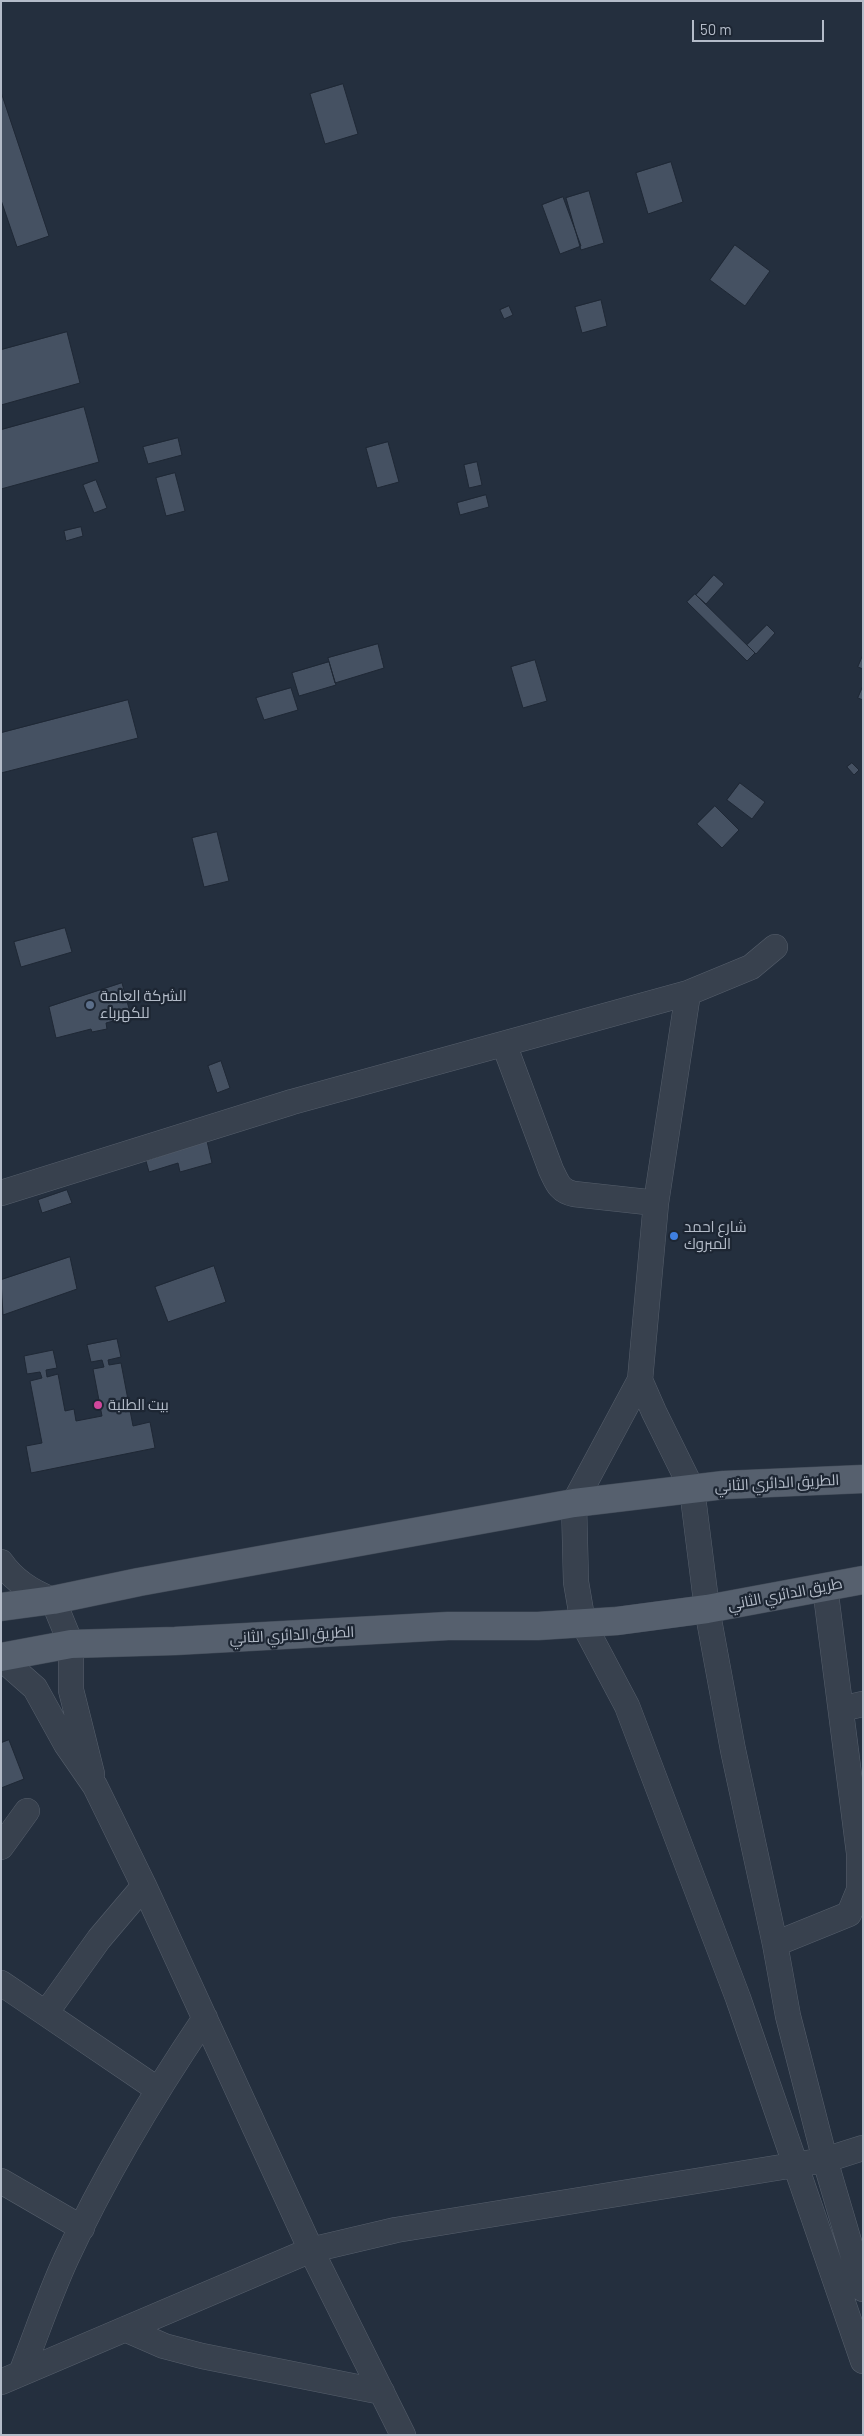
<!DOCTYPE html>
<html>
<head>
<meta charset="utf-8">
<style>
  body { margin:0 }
  #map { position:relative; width:864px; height:2436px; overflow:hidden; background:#242f3e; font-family:Barlow,sans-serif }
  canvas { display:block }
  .frame { position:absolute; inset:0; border:2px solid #b4bcc9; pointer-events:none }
  .scale { position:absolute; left:692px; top:20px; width:132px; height:22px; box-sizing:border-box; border:2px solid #b4bcc9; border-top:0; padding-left:6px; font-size:15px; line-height:18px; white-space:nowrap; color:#b4bcc9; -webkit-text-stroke:4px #1d2633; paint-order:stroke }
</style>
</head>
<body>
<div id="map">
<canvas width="864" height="2436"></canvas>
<div class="frame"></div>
<div class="scale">50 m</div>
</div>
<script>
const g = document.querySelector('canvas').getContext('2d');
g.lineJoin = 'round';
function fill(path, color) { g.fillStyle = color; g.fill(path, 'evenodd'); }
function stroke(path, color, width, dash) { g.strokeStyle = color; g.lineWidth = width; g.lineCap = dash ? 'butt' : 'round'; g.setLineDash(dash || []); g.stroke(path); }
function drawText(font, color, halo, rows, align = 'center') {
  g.font = font + ' Barlow,Cairo,sans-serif'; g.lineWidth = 4.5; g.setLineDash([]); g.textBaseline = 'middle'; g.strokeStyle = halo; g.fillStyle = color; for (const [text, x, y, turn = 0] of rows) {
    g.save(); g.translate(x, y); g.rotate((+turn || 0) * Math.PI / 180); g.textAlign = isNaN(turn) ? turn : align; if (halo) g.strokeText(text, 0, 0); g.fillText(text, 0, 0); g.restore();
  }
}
const building = new Path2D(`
  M343 84 358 134 325 144 310 94Z
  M1 92 49 236 17 247 1 200Z
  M671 162 683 202 648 214 636 173Z
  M589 191 604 243 581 250 566 198Z
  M563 197 581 246 560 254 542 205Z
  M735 245 770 271 745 306 710 280Z
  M601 300 607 326 582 333 575 307Z
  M509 306 513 315 504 319 500 310Z
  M67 332 80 383 1 405V350Z
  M84 407 99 462 1 489V430Z
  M178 438 182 455 148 464 143 447Z
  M388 442 399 482 377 488 366 448Z
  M477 462 482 485 469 488 464 465Z
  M175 473 185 511 166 516 156 478Z
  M96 480 107 508 94 513 83 485Z
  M486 495 489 507 460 515 457 503Z
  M81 527 83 536 66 541 64 531Z
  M714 575 724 584 706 604 696 595Z
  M695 594 755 653 747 661 687 602Z
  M767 625 775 633 756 654 747 645Z
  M378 644 384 668 335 683 328 658Z
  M863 655V669L858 667Z
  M535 660 547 701 523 708 511 667Z
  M329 662 336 685 299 696 292 673Z
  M863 686V700L858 698Z
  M291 688 298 710 264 720 256 698Z
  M128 700 138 738 1 773V733Z
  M852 763 859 770 854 775 847 767Z
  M740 783 765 802 752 819 727 800Z
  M715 806 739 830 722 848 697 824Z
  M217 832 229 881 204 887 192 838Z
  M65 928 72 952 21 967 14 942Z
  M122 983 131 1016 106 1023 107 1029 92 1032 91 1029 56 1038 49 1007Z
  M221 1061 230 1088 217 1093 208 1066Z
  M207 1141 212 1163 180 1172 178 1163 149 1172 146 1161Z
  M67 1190 72 1203 42 1213 38 1200Z
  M70 1257 77 1289 3 1315 1 1280Z
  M214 1266 226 1302 168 1322 155 1287Z
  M117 1339 121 1357 108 1360 109 1365 121 1363 133 1426 150 1422 155 1448 31 1473 26 1446 42 1443 30 1381 42 1378 40 1372 27 1374 24 1356 53 1350 57 1368 46 1370 47 1377 58 1374 65 1411 74 1409 76 1421 102 1416 93 1369 104 1367 102 1360 91 1362 87 1345Z
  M9 1740 24 1779 1 1788V1743Z`);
fill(building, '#455162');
stroke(building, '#1f2835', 1);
const minor = new Path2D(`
  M688 993 656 1203 640 1380 574 1503 576 1582 583 1623 627 1706 738 1998 863 2361
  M504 1044 551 1170C557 1182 559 1191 574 1194L656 1203
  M1 1193 292 1102 688 993 751 967 775 947
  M640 1380 654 1412 692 1489 707 1609 733 1750 775 1944 788 2016 825 2160 863 2289
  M1 1562C14 1581 32 1592 53 1600L71 1644V1690L92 1774
  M1 1658 35 1688 66 1744 95 1786 144 1886 311 2250 403 2435
  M841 1709 863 1704
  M1 1847 27 1811
  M775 1944 849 1914 859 1890V1853L825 1587
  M1 1983 157 2089
  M46 2013 99 1939 144 1886
  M1 2181 82 2228
  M125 2329 164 2346 202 2356 382 2392
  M21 2373C36 2335 49 2296 66 2259 105 2175 153 2095 205 2018
  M1 2382 311 2250 396 2230 825 2160 863 2148`);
const major = new Path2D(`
  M1 1607 53 1600 139 1582 574 1503 724 1485 863 1479
  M1 1657 71 1644 175 1641 448 1626H538L617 1621 707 1609 863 1580`);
stroke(minor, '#565f6c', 26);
stroke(major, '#414a57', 29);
stroke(minor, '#38414e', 25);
stroke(major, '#56606e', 28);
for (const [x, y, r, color] of [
  [90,1005,5,"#5c6f8a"],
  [674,1236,5,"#3f7fe0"],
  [98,1405,5,"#d1479c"]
]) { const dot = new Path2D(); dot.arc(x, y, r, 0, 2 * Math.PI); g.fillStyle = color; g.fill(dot); stroke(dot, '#1d2633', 2); }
drawText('15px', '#b4bcc9', '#1d2633', [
  ["الشركة العامة",100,996],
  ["للكهرباء",100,1013],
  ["شارع احمد",684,1227],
  ["المبروك",684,1244],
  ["بيت الطلبة",108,1405]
], 'left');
drawText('15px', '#b4bcc9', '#1d2633', [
  ["الطريق الدائري الثاني",777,1483,-3],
  ["طريق الدائري الثاني",785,1594,-11],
  ["الطريق الدائري الثاني",292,1635,-3]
]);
</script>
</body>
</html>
